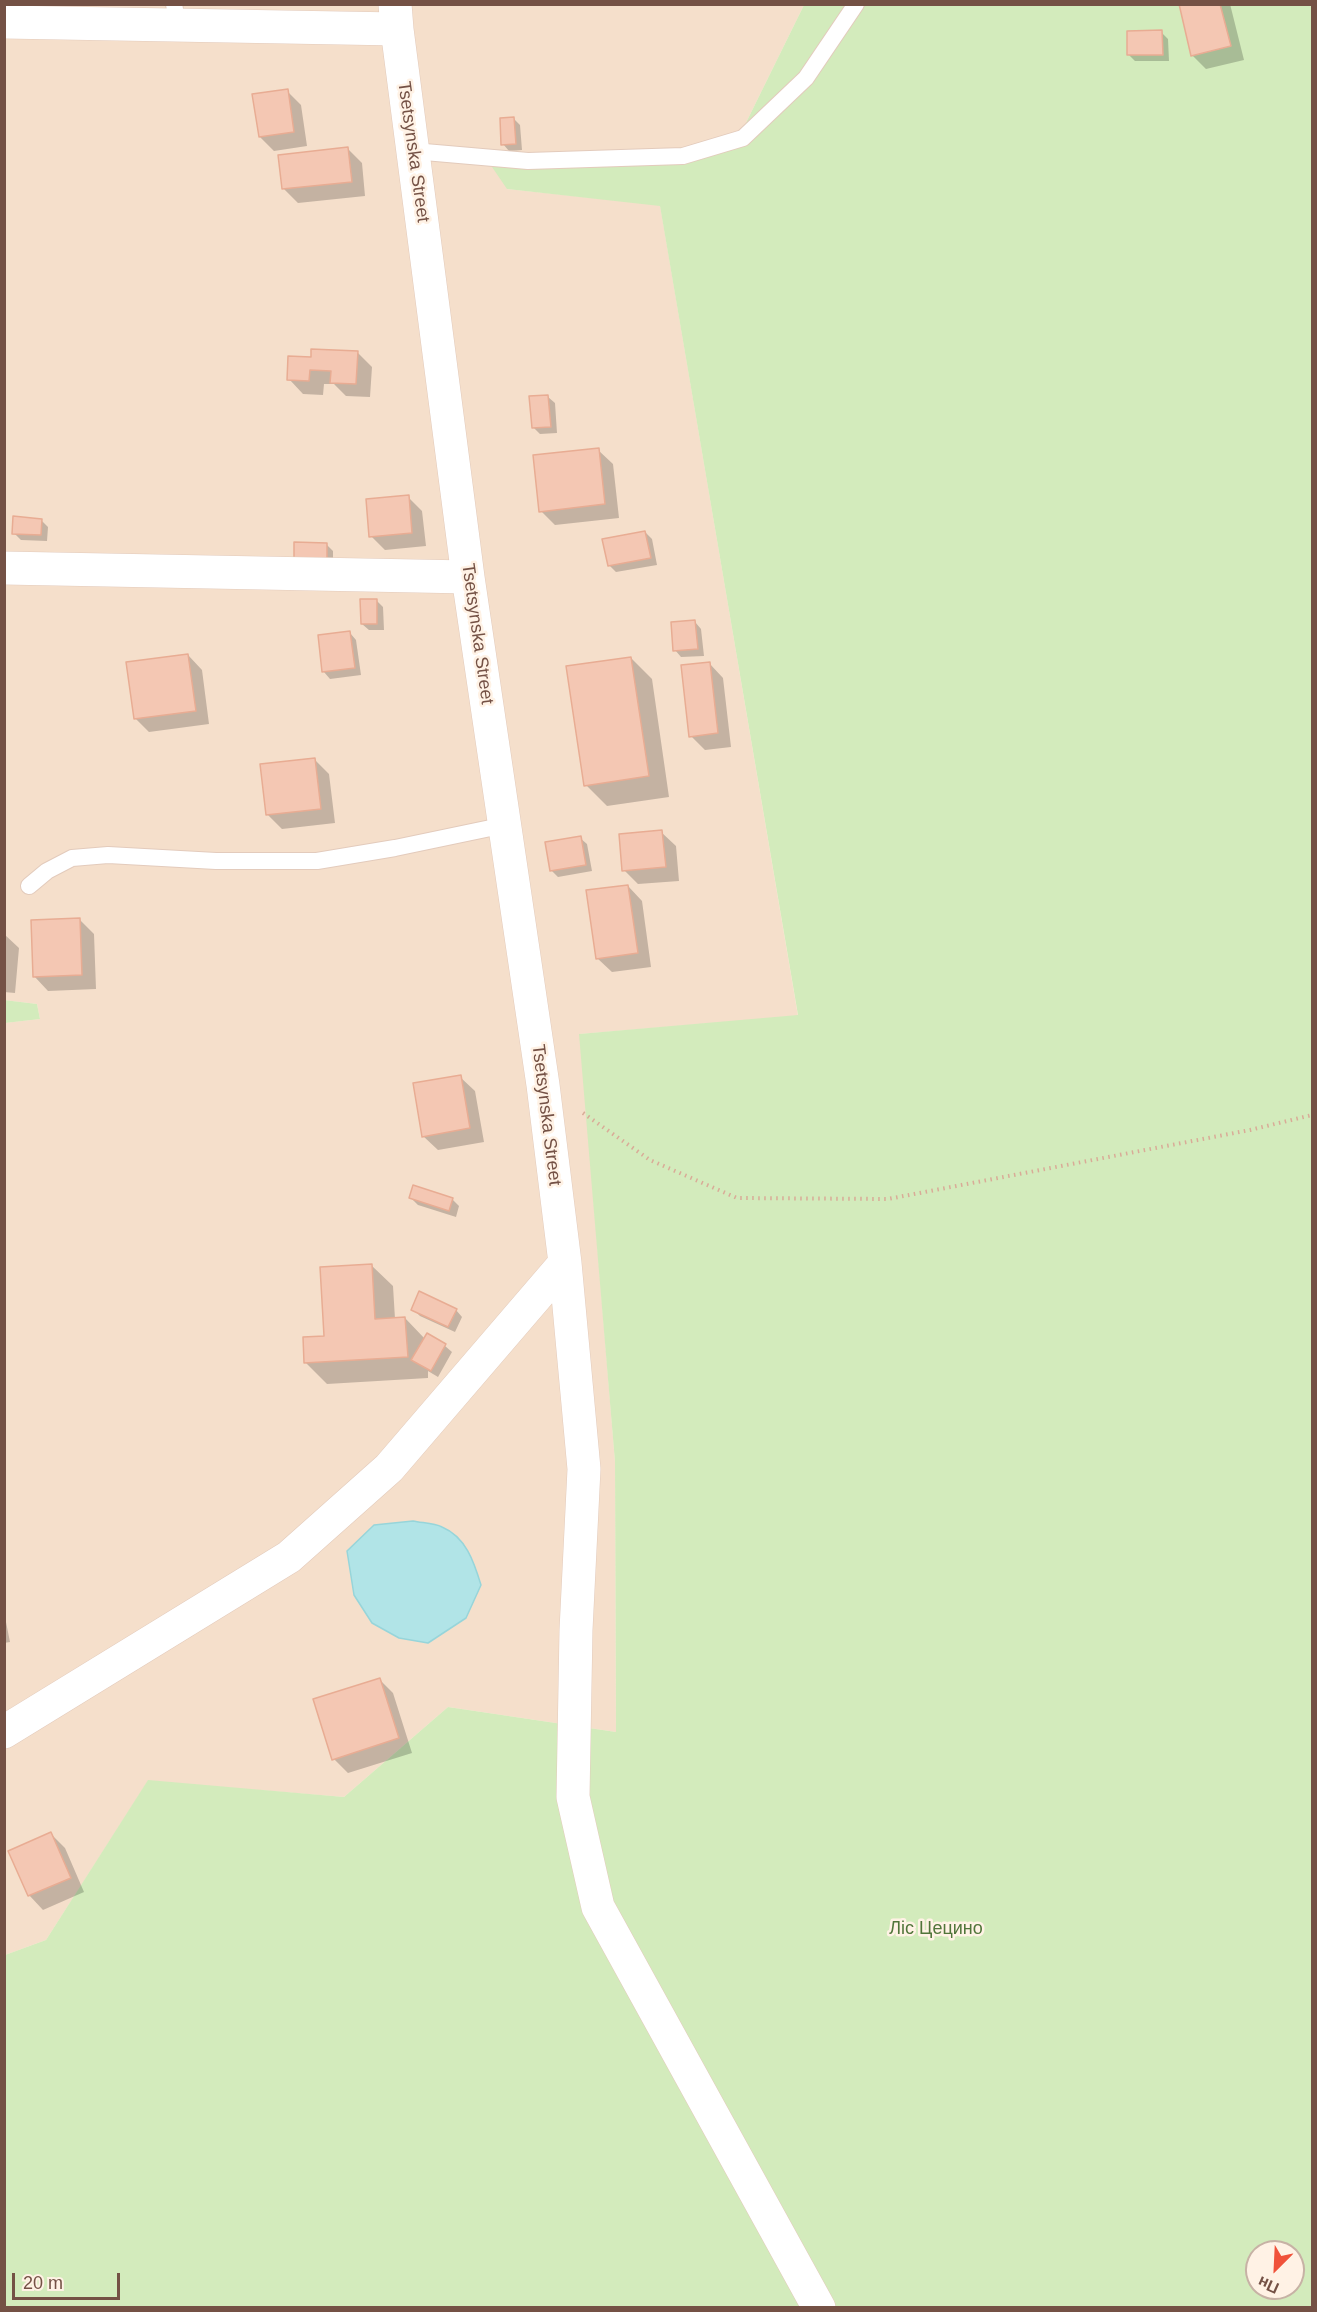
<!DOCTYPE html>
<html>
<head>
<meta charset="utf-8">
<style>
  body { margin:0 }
  #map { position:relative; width:1317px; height:2312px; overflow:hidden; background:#feeedd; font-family:Arial,sans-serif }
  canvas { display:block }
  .frame { position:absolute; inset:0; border:6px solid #745145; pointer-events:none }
  .north { position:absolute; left:1245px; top:2240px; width:60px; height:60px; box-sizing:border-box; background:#fff2e5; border:2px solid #c7b2a5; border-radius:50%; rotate:204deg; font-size:16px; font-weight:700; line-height:24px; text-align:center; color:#745145 }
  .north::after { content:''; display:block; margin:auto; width:21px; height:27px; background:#f0523a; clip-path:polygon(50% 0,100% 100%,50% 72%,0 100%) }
  .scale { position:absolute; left:12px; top:2273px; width:108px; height:27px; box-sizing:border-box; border:3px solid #745145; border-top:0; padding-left:8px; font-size:18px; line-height:21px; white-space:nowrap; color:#745145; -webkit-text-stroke:4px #fff2e5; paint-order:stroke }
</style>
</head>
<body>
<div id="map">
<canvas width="1317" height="2312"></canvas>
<div class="frame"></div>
<div class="north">Пн</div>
<div class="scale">20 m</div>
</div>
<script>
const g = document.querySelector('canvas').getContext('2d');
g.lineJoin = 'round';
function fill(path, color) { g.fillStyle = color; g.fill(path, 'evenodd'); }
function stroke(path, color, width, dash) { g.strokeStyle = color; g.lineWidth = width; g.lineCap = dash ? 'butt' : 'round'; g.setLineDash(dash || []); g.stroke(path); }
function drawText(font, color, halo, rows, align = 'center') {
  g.font = font + ' Arial,sans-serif'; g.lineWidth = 5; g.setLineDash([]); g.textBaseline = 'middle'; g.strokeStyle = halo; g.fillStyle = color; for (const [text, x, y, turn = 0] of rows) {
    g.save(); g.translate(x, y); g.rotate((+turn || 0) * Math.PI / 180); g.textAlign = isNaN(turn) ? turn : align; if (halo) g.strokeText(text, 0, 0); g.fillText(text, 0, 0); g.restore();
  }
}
fill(new Path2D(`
  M5 5H804L736 143 507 189 660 205 798 1016 580 1034 615 1462 616 1732 448 1707 344 1797 148 1781 46 1940 5 1955 4 1023 40 1019 37 1004 4 1000Z`), '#f5dfcb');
fill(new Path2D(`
  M804 5H1312V2307L5 2308V1955L46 1940 148 1780 344 1797 448 1707 616 1732 615 1462 579 1034 798 1015 660 206 507 189 490 164 736 143ZM1257 2252H1293V2288H1257Z
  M4 1000 37 1004 40 1019 5 1023Z`), '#d3ebbc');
const water = new Path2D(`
  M413 1521C422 1523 434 1523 442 1527 466 1537 474 1562 481 1585L466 1618 428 1643 399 1638 372 1623 354 1595 347 1551 374 1525Z`);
fill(water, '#b1e4e7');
stroke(water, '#97d5da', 1.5);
fill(new Path2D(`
  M1180 4H1230L1244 60 1206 69 1192 55Z
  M1161 32 1168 39 1169 61H1135L1129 55Z
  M287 91 301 105 307 146 274 151 260 137Z
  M513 118 520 125 522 150 509 151 503 144Z
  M348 149 362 163 365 196 298 203 284 189Z
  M358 353 372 367 370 397 346 396 334 384H324L323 395 303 394 289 379 312 359Z
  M548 397 555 403 557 433 540 434 533 427Z
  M598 450 613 464 619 518 555 525 541 511Z
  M408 497 422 511 426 546 385 550 371 536Z
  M41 520 48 527 47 541 21 540 14 533Z
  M645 532 652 539 657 565 616 572 609 565Z
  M326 544 333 551V566L296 559Z
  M376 600 383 607 384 630H369L362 624Z
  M695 622 701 629 704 656 681 657 675 650Z
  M350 633 356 640 361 675 330 679 324 672Z
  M188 655 202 670 209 724 149 732 135 718Z
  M631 658 652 679 669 797 607 806 586 785Z
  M709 663 723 678 731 747 705 750 691 736Z
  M315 760 329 774 335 823 282 829 268 815Z
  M661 832 676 846 679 881 638 884 624 870Z
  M580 838 587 844 592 871 558 877 551 870Z
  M628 886 642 901 651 967 612 972 597 958Z
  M80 920 94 934 96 989 48 991 34 976Z
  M4 934 19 948 15 993 4 992Z
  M460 1077 475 1091 484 1142 438 1150 423 1136Z
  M411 1198 452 1199 459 1206 456 1217 418 1205Z
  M371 1265 393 1286 395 1319 405 1318 425 1339 427 1335 445 1346 452 1352 438 1377 428 1371V1378L327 1384 305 1362 325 1337Z
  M413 1309 456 1310 462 1317 455 1332 420 1316Z
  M4 1612 10 1642 4 1643Z
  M379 1679 393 1693 412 1753 348 1773 334 1759Z
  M51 1834 65 1848 84 1892 43 1910 29 1895Z`), '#0003');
const building = new Path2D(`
  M1179 4H1220L1231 46 1191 56Z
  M1162 30 1163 55H1127V31Z
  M288 89 294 132 259 137 252 94Z
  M514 117 516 144 501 145 500 118Z
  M348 147 352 182 282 189 278 155Z
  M311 349 358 351 356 384 330 383 331 371 310 370 309 381 287 380 288 356 311 357Z
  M548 395 551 427 532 428 529 396Z
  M599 448 605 504 539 512 533 455Z
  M409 495 412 533 369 537 366 499Z
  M13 516 42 519 41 535 12 534Z
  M645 531 651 558 608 566 602 539Z
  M294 542 327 543V559L294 560Z
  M360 599H377V624H361Z
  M695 620 698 649 673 651 671 622Z
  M350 631 355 668 322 672 318 635Z
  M188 654 196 711 134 719 126 662Z
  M631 657 649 776 584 786 566 666Z
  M710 662 718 733 689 737 681 665Z
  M315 758 321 809 266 815 260 764Z
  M662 830 666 867 622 871 619 834Z
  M581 836 586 865 550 871 545 842Z
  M628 885 638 953 596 959 586 890Z
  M80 918 82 975 33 977 31 920Z
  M461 1075 470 1128 422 1137 413 1083Z
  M413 1185 453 1198 449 1211 409 1198Z
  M372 1264 375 1319 405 1317 408 1357 304 1363 303 1337 324 1336 320 1267Z
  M419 1291 457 1309 448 1327 411 1310Z
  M427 1333 446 1344 431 1371 411 1360Z
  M380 1678 399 1738 332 1760 313 1699Z
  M51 1832 71 1878 28 1896 8 1851Z`);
fill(building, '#f4c7b3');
stroke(building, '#e8ac93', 1.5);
const lane = new Path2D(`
  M174 4 178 26
  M413 151 528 161 683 156 743 138 806 78 856 4
  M29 886 47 871 72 858 108 855 216 861H317L395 848 505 825`);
const street = new Path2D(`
  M395 4 397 29 468 577 543 1085 565 1263 584 1469 576 1630 573 1797 598 1907 819 2308
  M4 22 397 29
  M4 568 468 577
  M4 1732 289 1557 389 1468 565 1263`);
stroke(lane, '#e3cbbc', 18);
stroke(street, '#e3cbbc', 34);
stroke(new Path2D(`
  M583 1113 650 1160 737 1198 888 1199 1250 1130 1312 1115`), '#d9ab97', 4, [1.5, 4.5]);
stroke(lane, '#fff', 16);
stroke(street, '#fff', 33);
drawText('18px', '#745145', '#fff2e5', [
  ["Tsetsynska Street",413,152,82],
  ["Tsetsynska Street",477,634,82],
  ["Tsetsynska Street",546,1115,83]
]);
drawText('18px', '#51753a', '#fff2e5', [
  ["Ліс Цецино",936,1929]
]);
</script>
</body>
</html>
